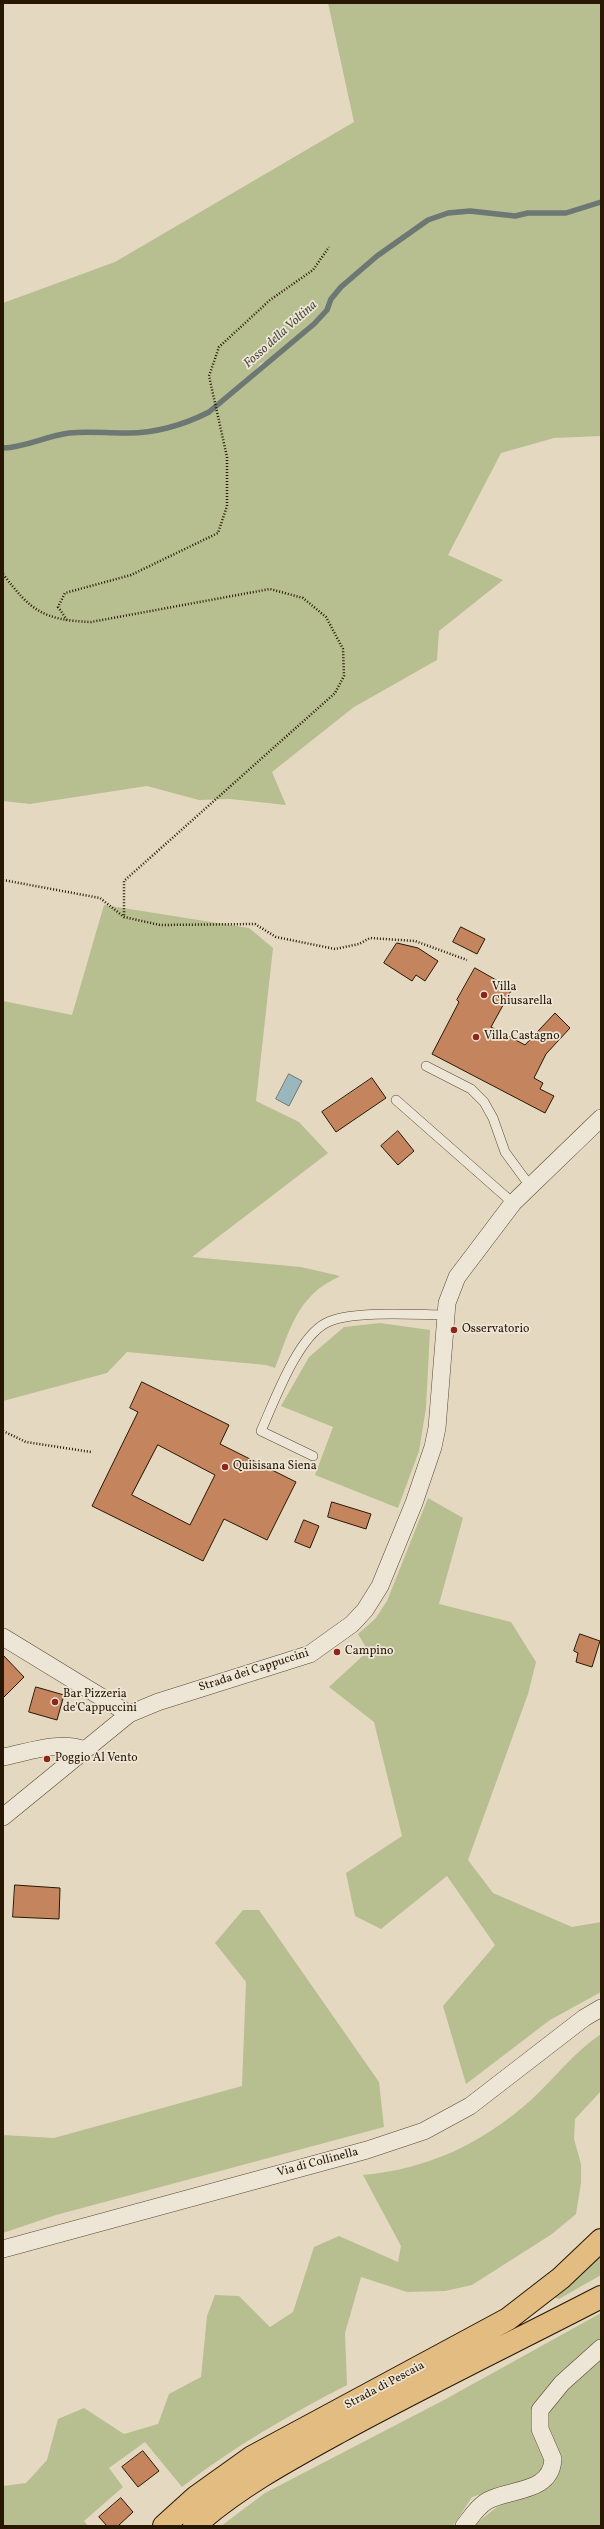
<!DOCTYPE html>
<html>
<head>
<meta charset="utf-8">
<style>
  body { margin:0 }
  #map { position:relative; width:604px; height:2529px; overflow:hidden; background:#e4d9c0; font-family:Vollkorn,serif }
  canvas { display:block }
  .frame { position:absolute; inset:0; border:4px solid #281703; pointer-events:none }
</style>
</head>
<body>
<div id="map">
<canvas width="604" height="2529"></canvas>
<div class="frame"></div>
</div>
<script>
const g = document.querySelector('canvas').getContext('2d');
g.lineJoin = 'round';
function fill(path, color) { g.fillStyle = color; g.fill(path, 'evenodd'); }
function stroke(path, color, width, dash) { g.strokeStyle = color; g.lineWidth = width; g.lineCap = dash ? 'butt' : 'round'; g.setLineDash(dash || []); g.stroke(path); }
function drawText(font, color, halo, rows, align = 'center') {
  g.font = font + ' Vollkorn,serif'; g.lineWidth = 3.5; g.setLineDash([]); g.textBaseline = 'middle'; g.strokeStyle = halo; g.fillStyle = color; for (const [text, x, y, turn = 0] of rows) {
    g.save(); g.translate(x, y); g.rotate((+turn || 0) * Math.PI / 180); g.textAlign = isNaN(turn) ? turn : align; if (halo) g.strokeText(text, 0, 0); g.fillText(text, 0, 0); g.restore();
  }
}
fill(new Path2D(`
  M328 3H601V436L554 438 501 453 448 555 503 580 439 631 437 660 354 707 272 772 286 805 230 799 199 800 147 786 30 804 3 801V303L115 262 354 122ZM269 361 242 387H241L261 363Z
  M104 905 249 928 273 948 256 1101 299 1122 328 1153 192 1257 301 1267 340 1276C331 1281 321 1286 314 1293 293 1312 285 1343 275 1368L266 1365 127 1352 107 1373 3 1401V1001L72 1015Z
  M380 1323 430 1330 426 1408 419 1451 398 1508 315 1475 333 1427 281 1406 309 1357 344 1327Z
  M428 1498 463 1518 439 1604 511 1622 536 1662 528 1694 468 1860 493 1893 572 1927 601 1922V1992L550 2020 466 2084 443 2006 495 1945 447 1876 381 1929 355 1916 346 1873 402 1836 374 1722 329 1687 368 1651 358 1634 375 1619 387 1601Z
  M243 1910H259L379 2082 384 2127 56 2215 3 2233V2135L54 2138 242 2086 246 1982 215 1943Z
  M601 2034V2091L575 2119 574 2139 581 2164V2183L576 2214 552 2234 472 2285 445 2291 407 2292 361 2277 345 2333 347 2385C289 2415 233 2447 182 2487L145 2442 109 2468 123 2487 84 2521 88 2526H3V2486L26 2483 47 2460 58 2419 84 2408 124 2434 158 2424 169 2394 201 2377 207 2316 215 2295 239 2296 270 2327 293 2312 314 2247 339 2236 398 2262 401 2246 363 2175C428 2169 481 2144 530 2101 554 2079 574 2052 601 2034Z
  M601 2252V2275L559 2299 551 2296Z
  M601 2313V2526H473L497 2507 521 2497 524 2482 472 2497 453 2526H221L265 2493 444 2400Z`), '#b7be90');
const water = new Path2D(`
  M289 1074 302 1081 289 1106 276 1099Z`);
fill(water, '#9bb7be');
stroke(water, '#6d7773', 1);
stroke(new Path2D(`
  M3 448C26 447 46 436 69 433 87 431 105 433 124 433 153 434 184 425 209 412L314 324 327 310 331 299 341 287 377 256 428 220 448 213 470 211 515 216 528 213H566L601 202`), '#6d7773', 5.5);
const building = new Path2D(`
  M461 927 485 939 477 954 453 942Z
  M397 943 418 948 438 961 425 981 416 975 412 981 384 963Z
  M475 968 512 989 491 1027 525 1045 555 1013 570 1028 546 1054 534 1078 543 1083 540 1089 554 1096 545 1113 432 1054 459 1002 457 1000Z
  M372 1078 386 1098 336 1132 322 1112Z
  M398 1131 414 1151 398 1165 381 1146Z
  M142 1382 229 1425 220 1444 296 1482 267 1540 224 1519 203 1561 92 1506 138 1412 130 1408ZM158 1445 215 1475 190 1525 132 1495Z
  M332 1502 371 1514 366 1529 328 1517Z
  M304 1520 319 1526 310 1548 295 1542Z
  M580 1634 600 1641 592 1667 576 1662 578 1653 574 1651Z
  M3 1655 24 1677 3 1698Z
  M36 1687 64 1695 57 1720 29 1712Z
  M15 1885 60 1888 59 1919 13 1917Z
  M143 2451 159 2471 138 2487 122 2467Z
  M121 2498 133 2512 118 2526H107L99 2517Z`);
fill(building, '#c4855e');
stroke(building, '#281703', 1);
const lane = new Path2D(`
  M426 1066 471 1089 484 1102 493 1118 505 1152 530 1186
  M396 1100 513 1203
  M313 1456 261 1431C274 1402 297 1338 326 1323 350 1310 417 1315 445 1315`);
const street = new Path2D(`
  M3 1637 129 1714
  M3 1757C29 1752 60 1740 85 1750
  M3 1817 129 1714 158 1702 310 1654 352 1624 365 1610 380 1586 414 1503 433 1447 437 1428 447 1303 457 1277 513 1203 601 1118
  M3 2249 367 2150 424 2131 470 2106 584 2018 601 2008
  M464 2526C471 2517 477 2507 487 2501 509 2488 551 2494 553 2459L540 2429V2410L562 2383 601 2348`);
const primary = new Path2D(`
  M164 2526 196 2497 252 2457 508 2319 561 2278 601 2240
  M194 2526C238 2487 288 2460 339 2432 425 2385 514 2342 601 2297`);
stroke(lane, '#574832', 10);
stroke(street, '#574832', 18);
stroke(primary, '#281703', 24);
stroke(new Path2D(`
  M3 574C31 611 43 620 91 622L270 589 303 598 326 617 343 649 344 676 335 693 124 881V917
  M67 620 58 607 65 593 131 575 218 533 227 506V457L209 376 219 347 270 300 313 270 329 247
  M3 880 100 898 124 917 160 925 255 924 276 937 335 949 359 944 370 938 415 941 467 960
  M3 1431 26 1442 91 1452`), '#281703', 2.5, [1, 2]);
stroke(lane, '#ede6d6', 9);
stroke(street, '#ede6d6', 17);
stroke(primary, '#e2bc80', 22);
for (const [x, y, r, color] of [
  [484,995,4,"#8f2418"],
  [476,1037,4,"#8f2418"],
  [454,1330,4,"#8f2418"],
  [225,1467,4,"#8f2418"],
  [337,1652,4,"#8f2418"],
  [55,1702,4,"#8f2418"],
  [47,1759,4,"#8f2418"]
]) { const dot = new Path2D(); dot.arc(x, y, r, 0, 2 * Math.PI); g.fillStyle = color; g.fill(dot); stroke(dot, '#ede6d6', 1.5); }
drawText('12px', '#281703', '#ede6d6', [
  ["Villa",492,988],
  ["Chiusarella",492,1002],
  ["Villa Castagno",484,1037],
  ["Osservatorio",462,1330],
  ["Quisisana Siena",233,1467],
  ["Campino",345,1652],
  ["Bar Pizzeria",63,1695],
  ["de'Cappuccini",63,1709],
  ["Poggio Al Vento",55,1759]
], 'left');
drawText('12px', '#281703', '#ede6d6', [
  ["Strada dei Cappuccini",254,1671,-18],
  ["Via di Collinella",318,2163,-15],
  ["Strada di Pescaia",385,2386,-28]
]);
drawText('italic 13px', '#504f44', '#ede6d6', [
  ["Fosso della Voltina",281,335,-42]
]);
</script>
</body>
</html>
